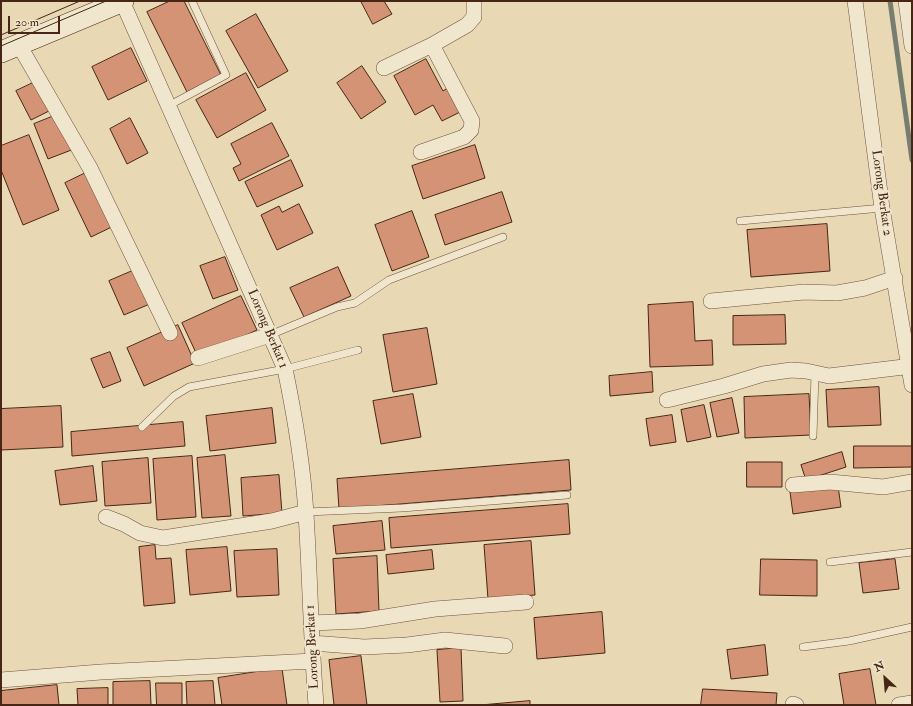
<!DOCTYPE html>
<html>
<head>
<meta charset="utf-8">
<style>
  body { margin:0 }
  #map { position:relative; width:913px; height:706px; overflow:hidden; background:#e8d8b4; font-family:"IM FELL Double Pica",serif }
  canvas { display:block }
  .frame { position:absolute; inset:0; border:2px solid #472615; pointer-events:none }
  .north { position:absolute; left:865px; top:658px; width:40px; height:40px; -webkit-text-stroke:3px #f0e6ce; paint-order:stroke; rotate:334deg; font-size:11px; font-weight:700; line-height:16px; text-align:center; color:#472615 }
  .north::after { content:''; display:block; margin:auto; width:14px; height:18px; background:#472615; clip-path:polygon(50% 0,100% 100%,50% 72%,0 100%) }
  .scale { position:absolute; left:8px; top:16px; width:52px; height:18px; box-sizing:border-box; border:2px solid #472615; border-top:0; padding-left:5px; font-size:12px; line-height:14px; white-space:nowrap; color:#472615; -webkit-text-stroke:3px #f0e6ce; paint-order:stroke }
</style>
</head>
<body>
<div id="map">
<canvas width="913" height="706"></canvas>
<div class="frame"></div>
<div class="north">N</div>
<div class="scale">20 m</div>
</div>
<script>
const g = document.querySelector('canvas').getContext('2d');
g.lineJoin = 'round';
function stroke(path, color, width, dash) { g.strokeStyle = color; g.lineWidth = width; g.lineCap = dash ? 'butt' : 'round'; g.setLineDash(dash || []); g.stroke(path); }
function fill(path, color) { g.fillStyle = color; g.fill(path, 'evenodd'); }
function drawText(font, color, halo, rows, align = 'center') {
  g.font = font + ' "IM FELL Double Pica",serif'; g.lineWidth = 4; g.setLineDash([]); g.textBaseline = 'middle'; g.strokeStyle = halo; g.fillStyle = color; for (const [text, x, y, turn = 0] of rows) {
    g.save(); g.translate(x, y); g.rotate((+turn || 0) * Math.PI / 180); g.textAlign = isNaN(turn) ? turn : align; if (halo) g.strokeText(text, 0, 0); g.fillText(text, 0, 0); g.restore();
  }
}
stroke(new Path2D(`
  M890 1 912 160`), '#777e71', 5);
const building = new Path2D(`
  M170 1H184L221 75 187 92 147 12Z
  M361 1H384L392 14 373 24Z
  M256 14 288 71 258 88 226 31Z
  M131 48 147 81 108 100 92 67Z
  M426 59 443 91 449 87 462 111 442 121 433 105 415 115 394 76Z
  M362 66 386 102 361 119 337 83Z
  M246 73 266 110 217 138 196 100Z
  M37 81 51 110 31 120 16 91Z
  M59 114 74 149 48 159 34 124Z
  M130 118 148 153 127 164 110 129Z
  M272 123 289 156 239 181 233 168 241 164 231 144Z
  M29 135 59 210 23 225 1 170V146Z
  M475 145 485 178 423 199 412 166Z
  M291 160 303 186 257 207 245 182Z
  M96 168 122 222 91 237 65 183Z
  M502 192 512 222 445 245 435 215Z
  M299 204 313 233 277 250 261 215 279 206 282 212Z
  M412 211 429 257 392 271 375 225Z
  M827 224 830 271 751 277 747 230Z
  M225 257 238 290 213 299 200 266Z
  M144 266 159 300 124 315 109 281Z
  M338 267 351 296 304 317 290 288Z
  M241 296 257 330 198 357 182 323Z
  M693 302 695 341 712 340 713 365 650 367 648 305Z
  M785 315 786 344 733 345V316Z
  M178 325 195 363 144 386 127 348Z
  M427 328 437 384 393 392 383 335Z
  M110 352 121 381 103 388 91 359Z
  M652 372 653 392 610 396 609 376Z
  M879 387 881 425 828 427 826 390Z
  M413 394 421 437 381 444 373 401Z
  M809 394 811 435 745 438 744 397Z
  M732 398 739 433 717 437 710 403Z
  M704 405 711 437 687 442 681 410Z
  M61 406 63 447 1 450V409Z
  M272 408 276 443 210 451 206 416Z
  M672 415 676 442 650 446 646 419Z
  M183 422 185 446 72 456 71 432Z
  M854 446H912V467L854 468Z
  M842 452 846 467 806 480 801 465Z
  M225 455 231 516 202 518 197 458Z
  M192 456 196 517 157 520 153 459Z
  M148 458 151 503 105 506 102 462Z
  M569 460 571 490 339 509 337 479Z
  M747 462H782V487H747Z
  M93 466 97 501 60 505 55 471Z
  M279 475 282 513 243 516 241 478Z
  M838 486 841 507 793 514 790 492Z
  M568 504 570 534 391 548 389 518Z
  M382 521 385 550 336 554 333 526Z
  M531 541 535 595 488 599 484 545Z
  M155 545 156 559 171 558 175 603 144 606 139 547Z
  M227 547 231 591 190 595 186 550Z
  M277 549 279 595 237 597 234 551Z
  M432 550 434 569 388 574 386 555Z
  M377 556 379 611 336 614 333 559Z
  M761 559 817 560V596L760 595Z
  M895 559 899 589 863 593 859 563Z
  M602 612 605 653 537 659 534 618Z
  M765 645 768 675 731 679 727 650Z
  M461 648 463 701 440 702 437 650Z
  M361 656 367 705H334L329 660Z
  M282 668 287 705H222L218 678Z
  M870 669 876 705H844L839 674Z
  M150 681 151 705H113V682Z
  M213 681 215 705H187L186 682Z
  M156 683H182V705H157Z
  M57 685 59 705H1V691Z
  M108 688V705H78L77 689Z
  M703 689 777 693 776 705H701Z
  M530 701V705H481Z`);
fill(building, '#d49375');
stroke(building, '#472615', 1);
const lane = new Path2D(`
  M168 106 226 75 192 1
  M740 221 882 208
  M270 335 337 307 355 303 389 280 503 237
  M142 427 174 396 189 387 285 369 358 350
  M813 436 815 374
  M306 512 402 508 567 495
  M830 562 912 552
  M803 647 849 641 912 627`);
const street = new Path2D(`
  M122 1 285 369C295 417 303 465 306 514 310 577 311 641 316 705
  M855 1 882 208 912 385
  M906 1 912 46
  M19 45 90 168 170 333
  M384 68 432 45
  M421 152 464 137 471 130 472 121 432 45 467 25 474 17V1
  M711 301 804 292 837 293 865 288 895 278
  M198 358 270 335
  M667 400 724 386 763 374 791 370 806 371 829 376 912 366
  M793 485 830 482 883 487 912 482
  M106 517 124 524 140 533 163 538 272 521 306 512
  M311 623 360 621 435 609 526 602
  M312 643 364 647 407 645 445 640 505 646
  M1 680 101 672 313 661
  M793 704 796 705
  M899 705 912 703`);
const secondary = new Path2D(`
  M1 52 123 1`);
stroke(lane, '#6f523d', 8);
stroke(street, '#6f523d', 16);
stroke(secondary, '#472615', 22);
stroke(lane, '#f0e6ce', 7);
stroke(street, '#f0e6ce', 15);
stroke(secondary, '#f0e6ce', 21);
stroke(new Path2D(`
  M1 35 80 1
  M1 46 106 1`), '#472615', 1);
drawText('13px', '#472615', '#f0e6ce', [
  ["Lorong Berkat 2",881,193,82],
  ["Lorong Berkat 1",267,329,67],
  ["Lorong Berkat 1",313,647,-93]
]);
</script>
</body>
</html>
